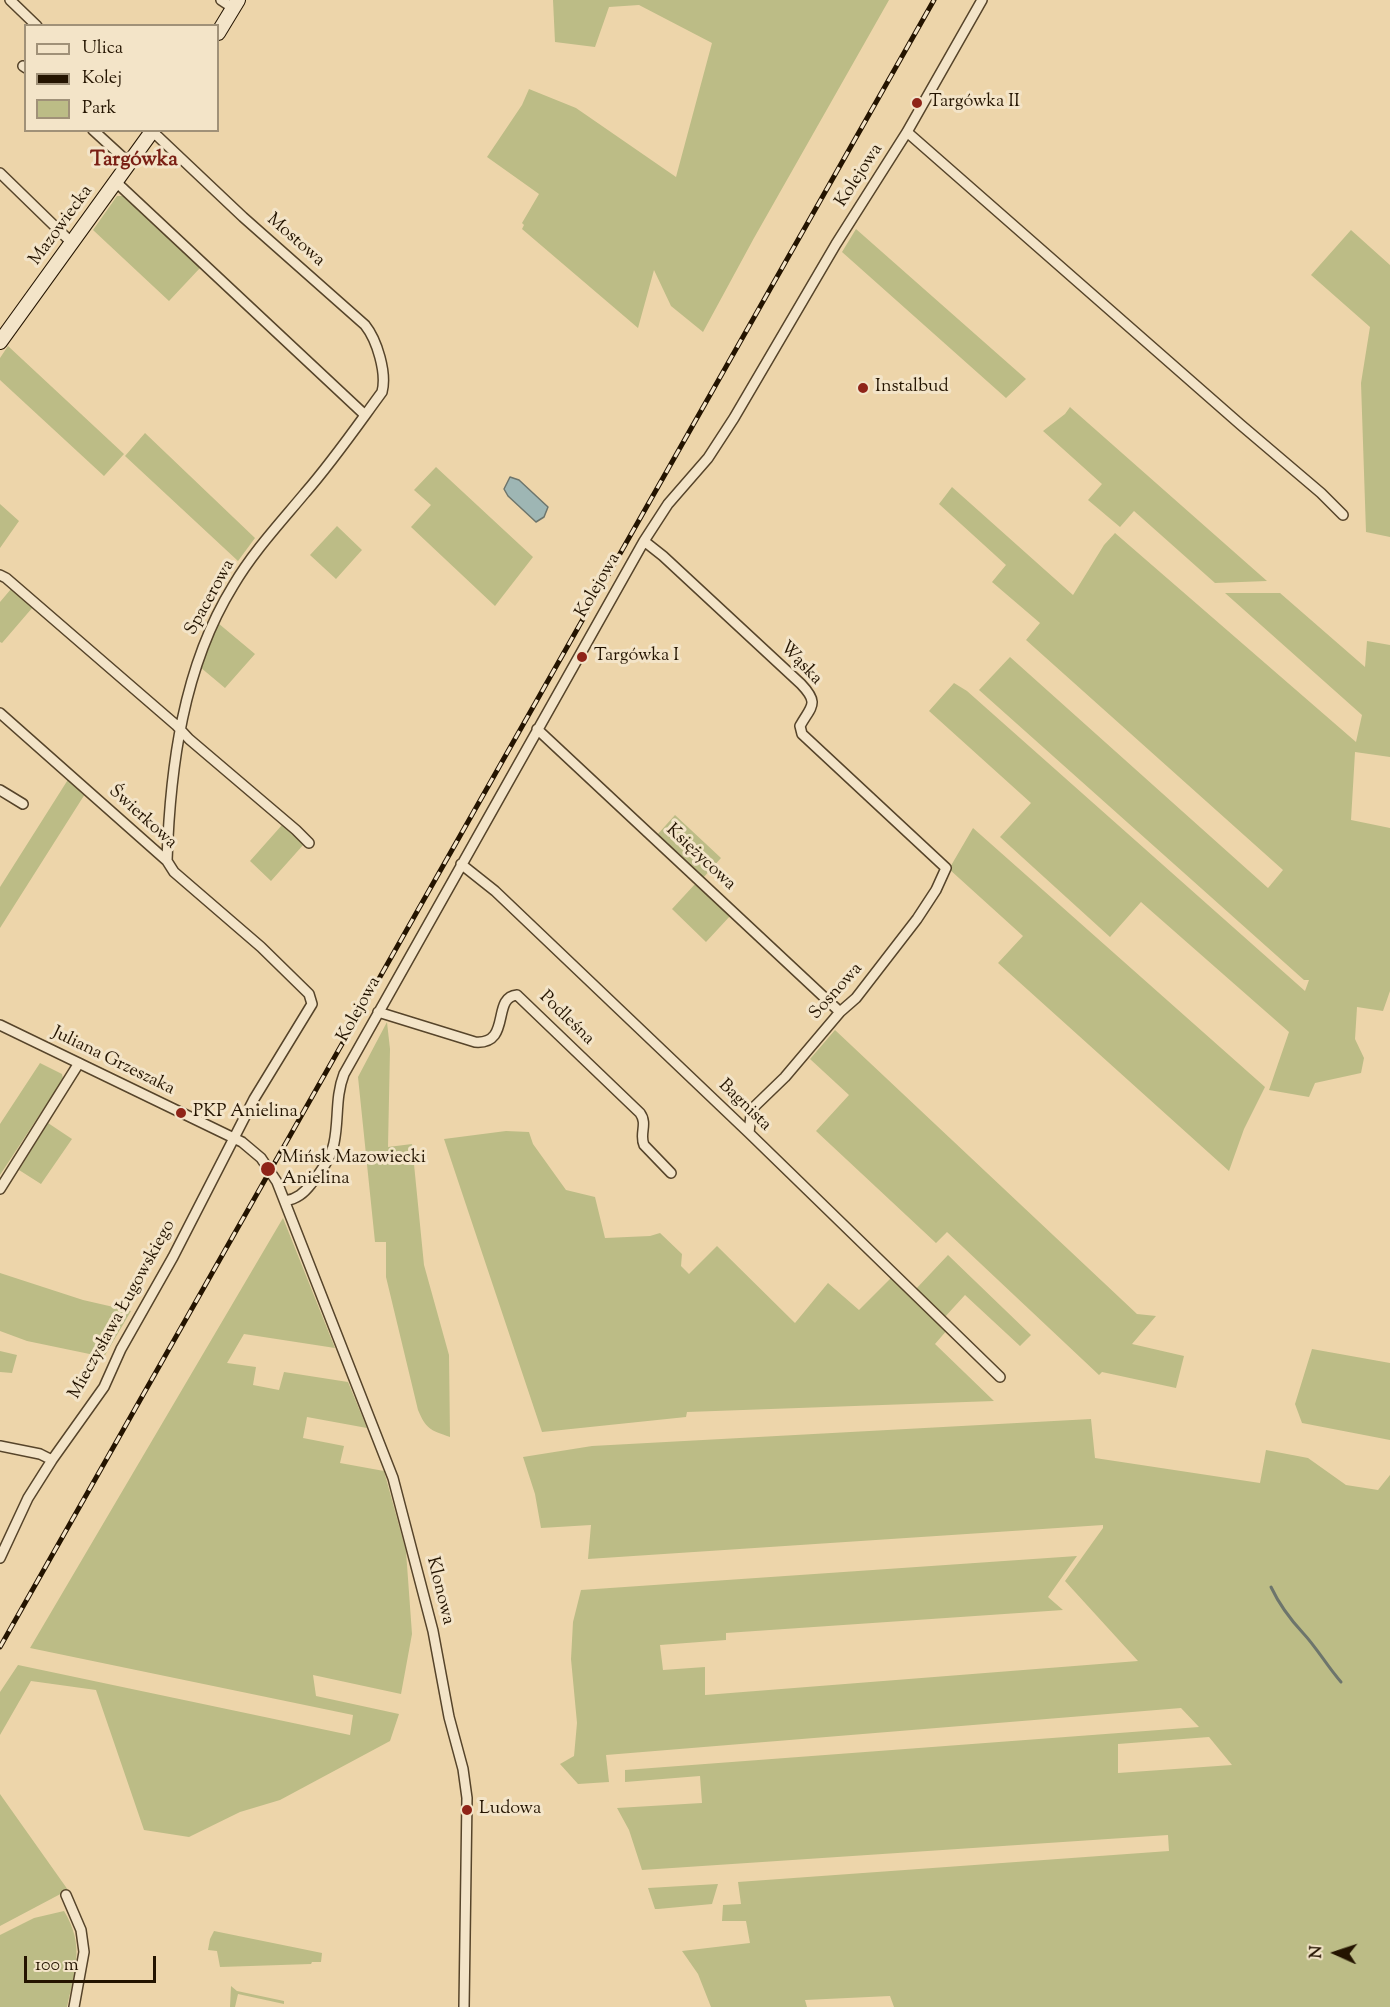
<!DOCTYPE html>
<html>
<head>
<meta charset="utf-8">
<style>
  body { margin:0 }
  #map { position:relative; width:1390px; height:2007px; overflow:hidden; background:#edd5aa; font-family:"Sorts Mill Goudy",serif }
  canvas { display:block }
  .legend { position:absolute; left:24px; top:24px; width:195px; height:108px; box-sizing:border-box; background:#f3e4c8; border:2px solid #a09178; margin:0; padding:8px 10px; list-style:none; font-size:18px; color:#241400 }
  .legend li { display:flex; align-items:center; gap:12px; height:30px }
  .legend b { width:30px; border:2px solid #a09178 }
  .north { position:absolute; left:1306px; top:1923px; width:60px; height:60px; -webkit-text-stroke:4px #f3e4c8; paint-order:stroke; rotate:273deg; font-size:16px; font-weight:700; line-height:24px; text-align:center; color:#241400 }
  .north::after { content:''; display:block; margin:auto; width:21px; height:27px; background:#241400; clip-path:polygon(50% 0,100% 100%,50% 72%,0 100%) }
  .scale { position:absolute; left:24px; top:1956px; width:132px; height:27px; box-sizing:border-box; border:3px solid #241400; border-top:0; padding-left:8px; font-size:18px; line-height:21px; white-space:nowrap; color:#241400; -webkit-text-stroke:4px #f3e4c8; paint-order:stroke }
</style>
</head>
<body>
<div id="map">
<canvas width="1390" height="2007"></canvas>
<ul class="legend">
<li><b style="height:8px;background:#f3e4c8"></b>Ulica</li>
<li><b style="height:8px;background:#241400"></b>Kolej</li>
<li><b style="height:16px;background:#bcbc86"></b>Park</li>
</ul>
<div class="north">N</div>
<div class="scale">100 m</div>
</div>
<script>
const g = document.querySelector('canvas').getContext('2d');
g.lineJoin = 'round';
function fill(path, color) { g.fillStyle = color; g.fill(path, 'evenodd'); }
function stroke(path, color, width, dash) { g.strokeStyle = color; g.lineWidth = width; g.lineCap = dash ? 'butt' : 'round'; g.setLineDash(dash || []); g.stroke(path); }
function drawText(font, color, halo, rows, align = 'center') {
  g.font = font + ' "Sorts Mill Goudy",serif'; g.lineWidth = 6; g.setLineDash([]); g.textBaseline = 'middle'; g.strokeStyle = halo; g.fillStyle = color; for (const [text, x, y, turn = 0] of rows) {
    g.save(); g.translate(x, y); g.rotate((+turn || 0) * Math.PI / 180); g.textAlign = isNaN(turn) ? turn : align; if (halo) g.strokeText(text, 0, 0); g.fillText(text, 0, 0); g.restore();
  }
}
fill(new Path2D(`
  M553 0H889L754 238 703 332 671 306 654 270 638 328 522 229 524 225 522 223 539 194 487 157 522 105 529 89 576 108 676 177 712 43 639 5 609 7 595 47 555 42Z
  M117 196H126L200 268 169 301 93 230Z
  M856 229 1026 379 1006 398 842 252Z
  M1351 230 1390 265V537L1366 532 1361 383 1370 327 1311 275Z
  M8 346 124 454 104 476 0 380V358Z
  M1070 407 1071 408 1267 581 1215 583 1134 511 1120 527 1088 500 1102 484 1043 431 1065 414Z
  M145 433 255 538 238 561 125 456Z
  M436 467 533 557 495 606 411 527 431 505 414 490Z
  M952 487 1073 595 1104 545 1115 533 1356 742 1362 715 1225 593H1280L1365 667 1367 641 1390 645V757L1355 752 1351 820 1390 828V991L1383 1011 1357 1007 1355 1039 1364 1058 1361 1073 1315 1083 1309 1097 1269 1090 1289 1032 1141 902 1110 937 1000 837 1031 803 929 711 954 683 967 691 1305 991 1309 980H1304L979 690 1010 657 1268 888 1283 870 1026 640 1040 623 992 582 1006 565 939 504Z
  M0 504 19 521 0 548Z
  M337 526 362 550 336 579 310 555Z
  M11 589 33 607 2 643 0 642V602Z
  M218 623 255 654 225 688 200 667 205 648Z
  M69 778 85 794 0 928V887Z
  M675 815 721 858 703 878 657 835Z
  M282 825 304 844 271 881 250 861Z
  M973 828 1265 1087 1244 1129 1229 1171 998 963 1023 936 949 869Z
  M696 883 731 915 706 942 672 909Z
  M387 1022 390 1049 388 1147 412 1144 424 1265 449 1355 450 1437C430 1430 426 1429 418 1410L386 1277V1242H375L358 1077Z
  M835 1030 1137 1314 1156 1316 1132 1344 1184 1356 1176 1388 1102 1372 1099 1375 947 1232 936 1243 816 1131 849 1095 810 1059Z
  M40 1063 62 1074 63 1079 0 1175V1124Z
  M48 1123 72 1139 41 1184 19 1170Z
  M506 1131 529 1132 533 1144 566 1190 595 1197 605 1238 650 1236 660 1233 682 1254 681 1266 689 1274 717 1246 795 1323 828 1283 859 1310 892 1277 948 1329 935 1344 994 1401 687 1412 686 1417 542 1432 444 1139Z
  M283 1218 335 1348 244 1334 227 1363 256 1367 253 1385 279 1390 284 1372 348 1382 367 1428 307 1417 303 1438 344 1446 340 1463 384 1471 406 1551 412 1634 401 1694 313 1675 316 1696 399 1714 390 1741 280 1800 240 1812 189 1837 144 1830 96 1690 31 1681 0 1735V1692L18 1665 350 1735 353 1715 30 1648Z
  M948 1255 1031 1335 1020 1346 965 1295 944 1318 915 1290Z
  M0 1273 83 1300 131 1311 104 1357 27 1341 0 1331Z
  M1312 1349 1390 1363V1440L1302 1423 1295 1404Z
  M0 1351 17 1355 12 1373 0 1372Z
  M1091 1419 1095 1458 1260 1483 1266 1450 1308 1458 1346 1485 1378 1490 1390 1475V2007H894L890 1996 805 2000 807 2007H711L698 1974 682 1951 750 1943 746 1921H722L723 1905 741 1904 738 1882 1169 1851 1168 1835 642 1870 629 1830 617 1808 702 1803 700 1776 625 1782V1770L1199 1727 1181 1708 606 1755 609 1782 578 1784 560 1764 574 1756 577 1723 571 1659 573 1622 581 1590 1077 1556 1048 1597 1063 1610 726 1633V1640L660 1645 663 1670 705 1667V1695L1138 1661 1065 1581 1103 1528V1525L588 1559 591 1525 541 1528 535 1494 523 1457 592 1446ZM1209 1737 1232 1765 1118 1773V1744Z
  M0 1794 68 1890 0 1926Z
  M718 1884 712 1904 658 1909H655L648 1888Z
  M64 1911C85 1945 75 1971 67 2007H0V1935L34 1918Z
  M214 1931 322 1953 321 1962H312L311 1964 220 1967 217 1951 208 1950 210 1939Z
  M231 1986 237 1991 284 2001V2004L238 1994 235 2007H230Z`), '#bcbc86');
const water = new Path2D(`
  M510 477 519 480 548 507 544 517 536 522 508 496 504 489Z`);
fill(water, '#9eb6b4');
stroke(water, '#6d756c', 1.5);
stroke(new Path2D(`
  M1271 1587C1280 1606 1289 1618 1303 1633 1317 1648 1327 1666 1341 1682`), '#6d756c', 3);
const street = new Path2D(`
  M10 0 37 26
  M221 0 233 8
  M23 66 26 68
  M93 130 129 163
  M151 130 243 217 365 325C377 340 387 373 382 392 357 426 333 461 305 493 280 523 253 552 233 586 183 667 170 768 167 861
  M907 132 1241 425 1321 493 1343 515
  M0 173 72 243
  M116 182 365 415
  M644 541 663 556 801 684C820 704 811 706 800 726L802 734 946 868 936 890 917 919 856 998 840 1012 785 1077 755 1106 751 1115 749 1133
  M0 575 6 578 176 725 189 739 296 830 309 843
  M0 713 167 861 174 872 261 947 309 994 312 1004 254 1099 173 1257 121 1349 104 1387 52 1460 28 1498 0 1558
  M537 729 840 1012
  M0 790 23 804
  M461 864 495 891 749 1133 1000 1377
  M378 1012 475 1042C512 1045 491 997 517 995L640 1113C648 1124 639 1134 644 1145L671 1173
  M0 1025 242 1142 261 1158 277 1182 393 1478 433 1631 449 1717 463 1769 467 1798 464 2007
  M0 1189 79 1063
  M285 1201C297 1199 304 1193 311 1184 321 1172 331 1158 334 1143 339 1120 335 1097 344 1074L644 541 668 504 708 458 734 418 836 244 907 132 982 0
  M0 1446 40 1454 52 1460
  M66 1895 81 1930 84 1952 74 2007`);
const secondary = new Path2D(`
  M218 33 238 0
  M0 342 153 130`);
stroke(street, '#56442a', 12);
stroke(secondary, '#241400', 16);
stroke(street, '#f3e4c8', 9);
stroke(secondary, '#f3e4c8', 14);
const rail = new Path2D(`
  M0 1647 934 0`);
stroke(rail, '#241400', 5);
stroke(rail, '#f3e4c8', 3, [9]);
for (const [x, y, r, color] of [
  [917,103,6,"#8f2418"],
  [863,388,6,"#8f2418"],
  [582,657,6,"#8f2418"],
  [181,1113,6,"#8f2418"],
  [268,1169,8,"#8f2418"],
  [467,1810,6,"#8f2418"]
]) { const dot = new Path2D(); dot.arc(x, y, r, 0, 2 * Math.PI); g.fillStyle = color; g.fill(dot); stroke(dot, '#f3e4c8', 2); }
drawText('18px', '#241400', '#f3e4c8', [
  ["Targówka II",929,103],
  ["Instalbud",875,388],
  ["Targówka I",594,657],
  ["PKP Anielina",193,1113],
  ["Mińsk Mazowiecki",282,1159],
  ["Anielina",282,1180],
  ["Ludowa",479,1810]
], 'left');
drawText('18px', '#241400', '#f3e4c8', [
  ["Kolejowa",860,176,-57],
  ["Mazowiecka",62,226,-54],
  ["Mostowa",295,241,41],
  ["Kolejowa",599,586,-60],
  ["Spacerowa",211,598,-61],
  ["Wąska",800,664,46],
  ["Świerkowa",142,818,42],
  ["Księżycowa",700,858,43],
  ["Sosnowa",837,992,-48],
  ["Kolejowa",360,1010,-61],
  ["Podleśna",566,1019,44],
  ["Juliana Grzeszaka",113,1062,26],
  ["Bagnista",744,1106,44],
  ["Mieczysława Ługowskiego",123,1310,-61],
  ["Klonowa",439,1591,76]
]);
drawText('bold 21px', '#7a1f14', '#f3e4c8', [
  ["Targówka",134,161]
]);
</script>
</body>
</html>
